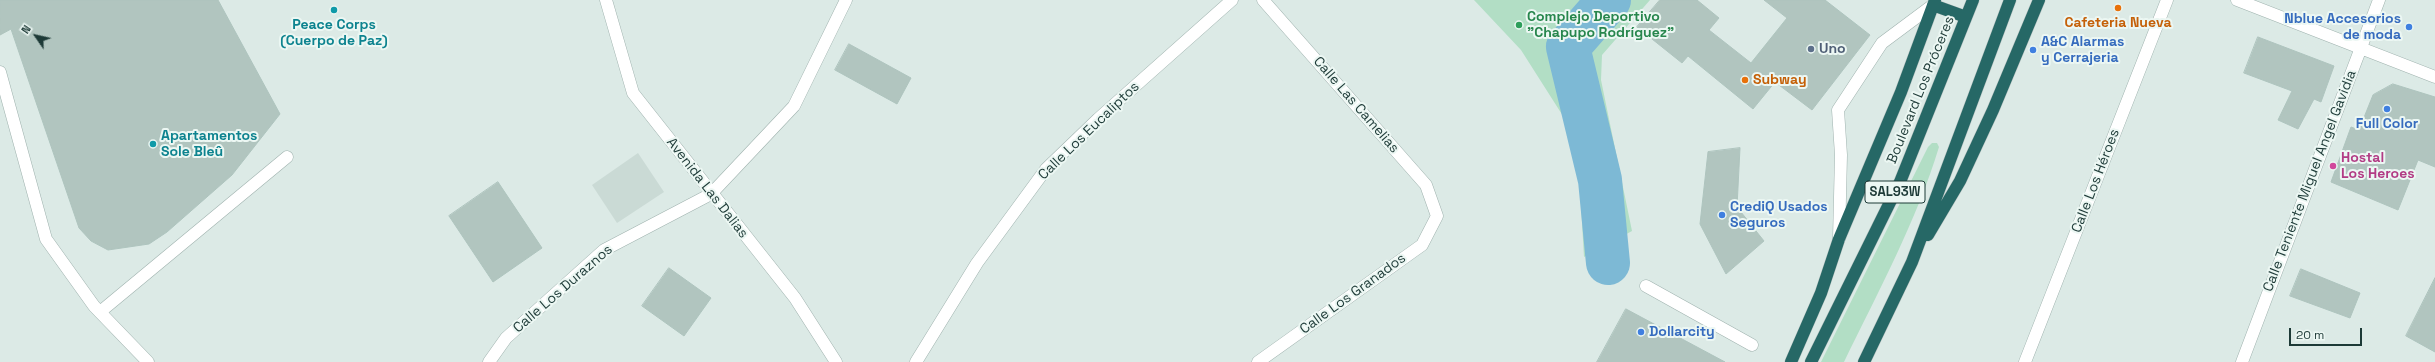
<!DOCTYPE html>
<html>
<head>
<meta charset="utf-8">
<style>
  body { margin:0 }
  #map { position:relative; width:2435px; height:362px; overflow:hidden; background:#dceae6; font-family:"Space Grotesk",sans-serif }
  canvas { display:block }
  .north { position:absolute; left:16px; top:16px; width:40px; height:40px; -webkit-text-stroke:3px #ecf7f3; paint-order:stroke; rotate:304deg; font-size:11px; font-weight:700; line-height:16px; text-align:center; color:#1d3a37 }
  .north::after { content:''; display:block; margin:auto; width:14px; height:18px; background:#1d3a37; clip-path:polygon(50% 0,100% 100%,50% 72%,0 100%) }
  .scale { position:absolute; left:2289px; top:328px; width:73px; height:18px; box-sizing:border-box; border:2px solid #1d3a37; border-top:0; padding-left:5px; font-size:12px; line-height:14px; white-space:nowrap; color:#1d3a37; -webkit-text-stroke:3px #ecf7f3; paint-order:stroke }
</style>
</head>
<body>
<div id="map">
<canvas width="2435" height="362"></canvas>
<div class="north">N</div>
<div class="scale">20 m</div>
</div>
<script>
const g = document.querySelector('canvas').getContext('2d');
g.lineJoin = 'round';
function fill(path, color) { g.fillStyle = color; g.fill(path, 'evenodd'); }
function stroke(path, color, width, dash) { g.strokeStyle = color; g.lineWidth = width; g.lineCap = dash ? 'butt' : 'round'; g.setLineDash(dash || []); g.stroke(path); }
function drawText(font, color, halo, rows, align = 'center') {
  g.font = font + ' "Space Grotesk",sans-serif'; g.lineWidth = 4; g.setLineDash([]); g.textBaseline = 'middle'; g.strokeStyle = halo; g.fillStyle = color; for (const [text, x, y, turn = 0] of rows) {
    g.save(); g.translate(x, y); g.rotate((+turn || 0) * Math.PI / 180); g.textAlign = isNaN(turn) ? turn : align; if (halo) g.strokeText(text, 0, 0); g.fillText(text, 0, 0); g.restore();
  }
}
fill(new Path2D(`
  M638 153 664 192 617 223 592 185Z`), '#cadad5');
fill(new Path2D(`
  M1474 0H1650L1602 55 1601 80 1632 231 1584 257 1577 138 1521 50Z
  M1932 143H1937L1939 147C1916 222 1878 292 1844 362H1821L1928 147Z`), '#b2dec5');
stroke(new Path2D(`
  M1608 263 1600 180 1568 47 1609 0`), '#7db9d5', 44);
const building = new Path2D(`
  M0 0H218L280 114 232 175 167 232 149 244 108 250 91 241 79 228 11 29 0 35Z
  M1660 0H1697L1719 18 1709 30 1751 63 1787 18 1764 0H1825L1870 35 1812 110 1775 82 1753 109 1688 56 1682 63 1637 27Z
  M2258 37 2334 66 2321 102 2314 99 2298 129 2278 120 2292 91 2244 73Z
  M849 44 911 78 897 104 835 70Z
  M2393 84 2435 97V167L2418 160 2398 210 2331 182 2351 127 2359 130 2373 95Z
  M1740 148 1737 207 1764 241 1726 274 1700 224 1708 152Z
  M498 182 542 248 493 282 449 216Z
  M669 268 711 298 684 336 642 306Z
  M2301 269 2360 293 2350 318 2290 296Z
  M2435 278V352L2406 336Z
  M1626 309 1725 362H1597Z`);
fill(building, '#b1c5bf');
stroke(building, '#aec4be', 1);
const minor = new Path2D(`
  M606 0 633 93 795 298 836 362
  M2237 0 2435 77
  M0 72 46 239 94 306 148 362
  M1839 239 1841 155 1838 110 1882 43 1933 5
  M1646 286 1752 345
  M100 312 287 157
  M489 362 506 338 604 250 711 194 794 106 846 0
  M916 362 977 263 1046 169 1098 119 1232 0
  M1258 362 1422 245 1437 216 1426 185 1263 0
  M2025 362 2167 0
  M2242 362 2379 0`);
const highway = new Path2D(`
  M1933 5 1966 17
  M1928 235 1960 181 1993 110 2039 0
  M1791 362 1821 293 1839 239 1901 92 1935 0
  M1811 362 1900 182 1973 0
  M1864 362 1912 262 2010 0`);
stroke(minor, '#9fb2ae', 13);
stroke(highway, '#bbc4c3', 13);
stroke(minor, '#fff', 12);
stroke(highway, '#266866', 12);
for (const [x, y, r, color] of [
  [2118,8,4,"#e8710a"],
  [334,10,4,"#0f9aa8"],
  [1519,25,4,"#2e9e5b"],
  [2409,27,4,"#3f7fe0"],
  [1811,49,4,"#5c6f8a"],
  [2033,50,4,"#3f7fe0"],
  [1745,80,4,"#e8710a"],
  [2387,109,4,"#3f7fe0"],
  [153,144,4,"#0f9aa8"],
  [2333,166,4,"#d1479c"],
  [1722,215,4,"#3f7fe0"],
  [1641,332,4,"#3f7fe0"]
]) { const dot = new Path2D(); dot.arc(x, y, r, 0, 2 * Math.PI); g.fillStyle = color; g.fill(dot); stroke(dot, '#ecf7f3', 1.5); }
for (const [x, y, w] of [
  [1895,192,60]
]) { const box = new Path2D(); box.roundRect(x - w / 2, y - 11, w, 22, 3); g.fillStyle = '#ecf7f3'; g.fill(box); stroke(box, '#1d3a37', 1); }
drawText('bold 13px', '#1d3a37', null, [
  ["SAL93W",1895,192]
]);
drawText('bold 14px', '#27864d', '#ecf7f3', [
  ["Complejo Deportivo",1527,17],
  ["\"Chapupo Rodríguez\"",1527,33]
], 'left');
drawText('bold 14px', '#366cbe', '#ecf7f3', [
  ["Nblue Accesorios",2401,19,"right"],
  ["de moda",2401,35,"right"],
  ["A&C Alarmas",2041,42],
  ["y Cerrajeria",2041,58],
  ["Full Color",2387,124,"center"],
  ["CrediQ Usados",1730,207],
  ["Seguros",1730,223],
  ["Dollarcity",1649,332]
], 'left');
drawText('bold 14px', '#c56008', '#ecf7f3', [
  ["Cafeteria Nueva",2118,23],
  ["Subway",1753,80,"left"]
]);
drawText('bold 14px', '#0d838f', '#ecf7f3', [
  ["Peace Corps",334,25],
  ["(Cuerpo de Paz)",334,41],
  ["Apartamentos",161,136,"left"],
  ["Sole Bleû",161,152,"left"]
]);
drawText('bold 14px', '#4e5e75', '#ecf7f3', [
  ["Uno",1819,49]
], 'left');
drawText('14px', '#1d3a37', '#ecf7f3', [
  ["Boulevard Los Próceres",1921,90,-68],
  ["Calle Las Camelias",1356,105,49],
  ["Calle Los Eucaliptos",1089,131,-44],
  ["Calle Los Héroes",2096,181,-69],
  ["Calle Teniente Miguel Angel Gavidia",2310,181,-69],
  ["Avenida Las Dalias",707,188,52],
  ["Calle Los Duraznos",563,289,-41],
  ["Calle Los Granados",1353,294,-36]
]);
drawText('bold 14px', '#b23c85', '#ecf7f3', [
  ["Hostal",2341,158],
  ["Los Heroes",2341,174]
], 'left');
</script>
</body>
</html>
